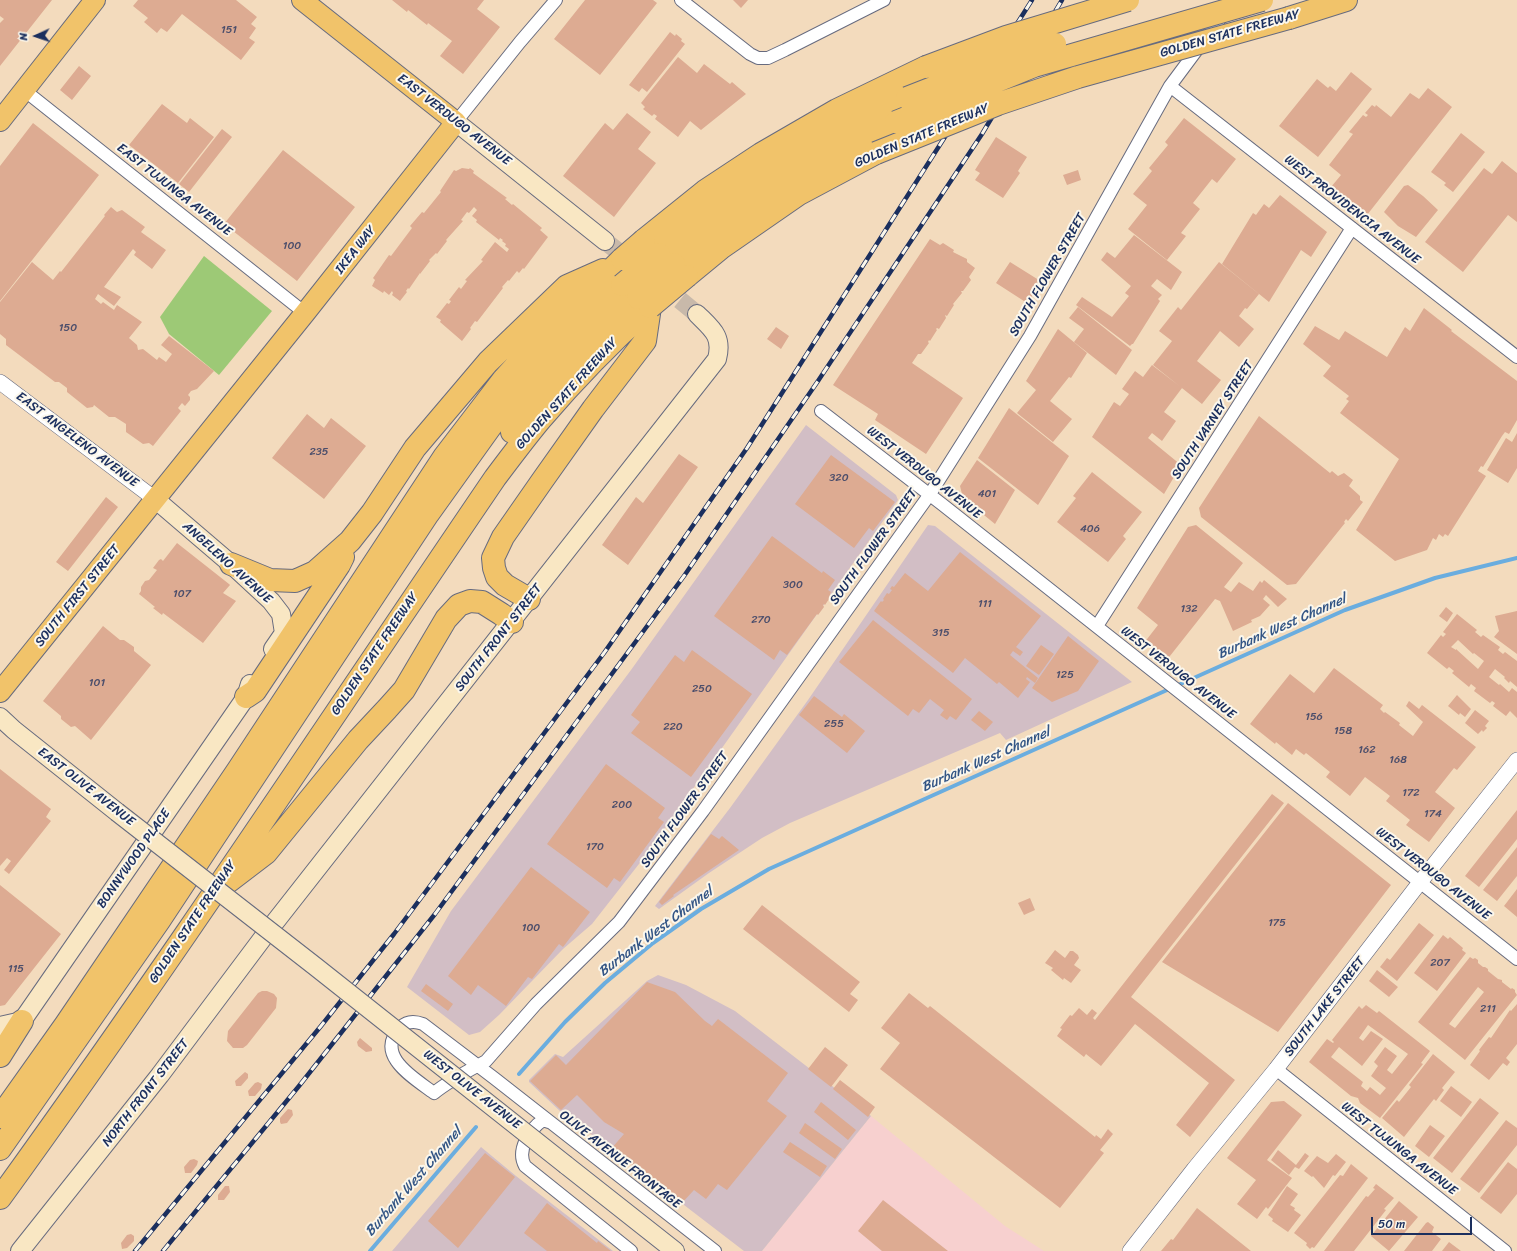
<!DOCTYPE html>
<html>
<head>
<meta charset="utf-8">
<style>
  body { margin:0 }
  #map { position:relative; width:1517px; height:1251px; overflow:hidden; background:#f3dbbd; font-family:Sriracha,sans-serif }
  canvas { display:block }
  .north { position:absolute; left:16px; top:16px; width:40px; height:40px; -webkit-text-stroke:3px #fbf7ec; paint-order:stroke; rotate:267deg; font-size:11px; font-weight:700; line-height:16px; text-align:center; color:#1b2f5e }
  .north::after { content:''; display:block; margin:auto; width:14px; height:18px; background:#1b2f5e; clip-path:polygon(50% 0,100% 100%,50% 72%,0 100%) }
  .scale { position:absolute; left:1371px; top:1217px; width:101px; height:18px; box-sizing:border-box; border:2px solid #1b2f5e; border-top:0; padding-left:5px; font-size:12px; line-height:14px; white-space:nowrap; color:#1b2f5e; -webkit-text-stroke:3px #fbf7ec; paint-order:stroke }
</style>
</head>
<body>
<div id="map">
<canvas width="1517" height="1251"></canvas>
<div class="north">N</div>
<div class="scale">50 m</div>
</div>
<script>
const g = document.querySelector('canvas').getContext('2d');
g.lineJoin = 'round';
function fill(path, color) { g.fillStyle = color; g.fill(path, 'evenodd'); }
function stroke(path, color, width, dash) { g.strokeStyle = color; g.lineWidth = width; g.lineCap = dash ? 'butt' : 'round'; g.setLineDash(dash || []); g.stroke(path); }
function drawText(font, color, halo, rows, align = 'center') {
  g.font = font + ' Sriracha,sans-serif'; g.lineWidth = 4; g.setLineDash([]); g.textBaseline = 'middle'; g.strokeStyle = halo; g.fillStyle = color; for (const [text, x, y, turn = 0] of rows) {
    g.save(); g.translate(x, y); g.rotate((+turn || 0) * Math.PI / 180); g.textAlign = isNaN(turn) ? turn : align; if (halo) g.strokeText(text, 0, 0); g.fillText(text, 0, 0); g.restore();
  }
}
fill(new Path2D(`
  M871 1116 1005 1226 1044 1251H762Z`), '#f7d0cf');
fill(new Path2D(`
  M806 425 896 495 898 500 646 855 592 924 563 949 499 1015 480 1032 469 1035 407 987 451 911 631 670Z
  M928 525 935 526 1132 682 1006 740 1000 733 790 823 762 838 709 873 659 909 655 906 730 808 808 700Z
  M658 975 686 985 735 1011 871 1116 762 1251H744L611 1149 560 1111 529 1082V1080L555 1054 563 1057 647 981Z
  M481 1147 516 1176 613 1251H392Z`), '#d2bec5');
fill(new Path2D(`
  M204 256 272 311 219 375 169 334 160 317Z`), '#9dc976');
stroke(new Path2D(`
  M519 1074 565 1022 605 983 653 943 701 909 769 869 1345 610 1435 578 1517 558
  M370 1251 476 1127`), '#6aaddf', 4);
fill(new Path2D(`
  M0 0H52L0 66V23L4 19 0 16Z
  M138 0H236L257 17 251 24 256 28 249 38 255 42 241 60 182 14 167 32 161 28 157 33 144 22 148 18 133 6Z
  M392 0H484L477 9 500 27 463 74 440 56 452 41 428 23 427 25 408 10 407 12Z
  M585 0H653L657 3 600 75 554 39Z
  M733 0H748L741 8Z
  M670 32 675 36 676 34 682 39 681 41 685 44 647 92 642 88 639 92 629 85Z
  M678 57 697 73 704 64 730 84 732 82 746 94 701 130 690 121 678 137 655 119 657 116 654 114 652 116 643 109 645 107 641 103Z
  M79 66 91 76 72 100 60 90Z
  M1351 72 1372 89 1318 157 1279 126 1317 79 1328 88 1330 86 1336 91Z
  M1428 88 1452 107 1367 215 1331 187 1341 175 1329 165 1353 134 1349 132 1363 115 1366 117 1368 115 1365 113 1372 105 1375 107 1376 105 1391 117 1410 93 1419 99Z
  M162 104 187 123 190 118 214 137 178 183 129 145Z
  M627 113 651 132 638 149 656 163 614 217 563 176 605 123 613 130Z
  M1184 118 1236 159 1217 183 1212 179 1193 203 1200 209 1181 233 1186 236 1167 260 1128 229 1147 205 1133 194 1152 171 1149 168 1168 145 1165 142Z
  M33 123 99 175 0 301V166Z
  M222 129 232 137 189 192 179 184Z
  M1461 133 1485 152 1453 192 1444 185 1446 183 1431 172Z
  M996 137 1027 157 1018 171 1020 173 1003 198 975 180 980 173 975 170Z
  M283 150 355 207 297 281 224 224Z
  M1502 161 1517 173V222L1508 215 1463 272 1425 242 1484 168 1492 174Z
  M462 168 469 169 470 168 474 171 473 173 507 198 505 199 512 205 513 204 542 228 540 230 548 237 524 269 523 268 519 273 517 271 509 281 508 280 502 287 503 288 477 322 475 321 470 328 471 329 462 341 440 322 441 320 436 317 447 303 449 304 451 301 449 300 459 287 461 289 467 281 465 280 483 261 481 260 495 242 507 252 509 249 505 246 506 244 502 241 503 240 500 238 499 240 476 222 477 220 472 216 477 210 474 207 469 213 467 212 461 220 463 221 446 240 447 241 437 254 436 253 429 260 430 261 420 274V273L409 289 408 288 406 291 407 292 400 301 392 295 393 293 392 291 389 295 384 291 383 293 372 286 375 280 373 278 389 255 391 256 412 228 410 226 422 212 424 213 441 192 440 191 454 170 456 171Z
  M1078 170 1081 180 1067 185 1063 175Z
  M1408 185 1423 196 1438 210 1416 237 1398 226 1384 212 1404 186Z
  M1280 195 1327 232 1311 257 1301 250 1269 302 1222 264 1253 213 1256 215 1264 204 1269 208Z
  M111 207 117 212 122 210 145 227 141 232 166 250 152 269 134 255 136 252 133 249 104 287 121 297 114 306 98 294 95 299 101 304 103 302 114 310 117 305 142 322 129 338 137 345 138 350 143 349 157 360 159 357 166 362 172 354 161 345 169 336 214 371 197 389 191 391 188 395 190 397V400L185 406 182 403 178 408 181 411 153 446 149 443 143 444 126 432V424L115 417H109L94 405 93 407 87 408 67 392V388L59 382H55L6 345V339L0 334V302L32 262 53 280 60 271 61 272 105 216 104 215Z
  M1134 235 1182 272 1171 290 1157 279 1151 286 1162 295 1158 299 1160 301 1133 344H1132L1130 346 1076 305 1082 297 1112 317 1129 296 1125 293 1131 286 1101 260 1107 252 1115 258Z
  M930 239 940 245 943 243 954 250 953 252 967 259V262L975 268 969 277 971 280 963 291H961L962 293 953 304 954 305 947 316 945 315 946 318 939 329 937 328 936 329 937 330 930 341 929 340 928 342 929 343 921 354H918L912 363 963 398 926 454 875 420 878 414 833 385Z
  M1010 262 1042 282 1027 303 996 283Z
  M1219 262 1259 294 1247 309 1245 308 1239 316 1254 329 1239 347 1220 331 1197 361 1221 380 1202 404 1153 365 1172 341 1159 331 1178 307 1181 310Z
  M1078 307 1132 350 1116 375 1074 342 1084 329 1069 318Z
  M1424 308 1452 330 1451 331 1517 381V420L1509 434 1505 432 1502 436 1483 467 1481 466 1478 471 1486 476 1448 536 1445 534 1443 537 1439 534 1436 540 1433 538 1427 550 1395 561 1356 530 1399 459 1340 413 1349 401 1346 399 1349 396 1323 376 1331 366 1303 344 1315 326 1339 340 1345 331 1387 357 1405 327 1410 331Z
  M776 327 789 336 781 349 767 339Z
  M1058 329 1087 353 1071 378 1069 377 1050 401 1072 419 1053 442 1017 413 1036 390 1026 381Z
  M1152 365 1182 388 1164 412 1176 421 1162 441 1152 433 1148 438 1181 465 1164 494 1092 437 1114 402 1120 406 1129 394 1122 389 1135 371 1143 377Z
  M1009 408 1069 456 1038 505 978 458Z
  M307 414 324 428 331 418 366 446 324 499 272 458Z
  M1259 416 1330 473 1332 471 1338 476 1344 473 1353 480 1349 486 1360 496V500L1363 502 1348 521 1346 519 1344 522 1345 523 1296 584 1287 585 1201 517 1199 508Z
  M1517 433V468L1508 483 1487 470 1506 438 1512 442Z
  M679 454 698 467 628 565 602 545 636 497 643 503Z
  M831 455 895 502 873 531 869 528 854 548 795 504Z
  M977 460 1015 490 995 524 963 498 960 486Z
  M1092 472 1142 512 1123 536 1126 539 1108 562 1057 522 1076 498 1073 496Z
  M106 497 118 507 68 571 56 562Z
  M1196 525 1243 563 1224 587 1231 592 1239 582 1253 591 1260 581 1262 583 1264 580 1287 599 1278 607 1266 595 1263 599 1270 605 1260 616 1251 620 1252 622 1233 631 1220 601 1215 599 1166 661 1144 643 1158 625 1137 608 1188 527Z
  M772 536 822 573 823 571 835 580 828 590 831 592 830 594 831 596 825 605 824 604 823 605 824 607 818 615 817 614 787 655 780 650 774 660 714 616Z
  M177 543 229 584 230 585 223 593 236 601 203 643 163 613 162 615 153 608 155 607 139 594 141 591V587L145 581 149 580 157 570 153 568 159 560 161 559 163 561Z
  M960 552 1041 616 1016 647 1023 652 1020 656 1013 651 1010 655 1038 678 1035 683 1027 677 1026 679 1030 682 1018 698 999 682 997 684 965 658 953 673 874 611 881 601 882 602 884 600 883 599 887 593 889 594 892 590 890 589 892 586 894 587 905 573 928 591Z
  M1446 607 1453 613 1447 622 1439 616Z
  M1517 611V654L1494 637 1499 631 1495 616Z
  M1457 614 1477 630 1475 632 1481 637 1483 635 1500 647 1498 650 1503 654 1505 652 1517 661V687L1510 681 1509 683 1504 678 1505 677 1495 669 1489 677 1499 685 1500 684 1509 692 1512 688 1517 692V718L1510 711 1506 716 1493 706 1495 703 1492 701 1490 703 1474 691 1476 688 1471 684 1469 687 1452 673 1454 671 1449 667 1447 669 1427 653 1441 635 1443 637 1446 634 1443 632ZM1458 640 1473 654 1474 653 1484 661 1478 669 1456 649V650L1451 647Z
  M873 620 972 699 956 720 950 716 947 720 940 715 944 710 930 699 919 713 913 709 908 716 839 662Z
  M103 626 120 640H124L134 647V651L151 665 91 740 75 726 71 727 61 719V716L43 701Z
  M1068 636 1099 661 1078 691 1052 702 1032 688Z
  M1041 645 1054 654 1039 675 1026 666Z
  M692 650 752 694 691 777 631 733 640 722 631 715 675 655 684 662Z
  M1334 668 1383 705 1380 709 1384 713 1385 712 1400 723 1399 725 1413 736 1423 722 1406 706 1409 701 1419 709 1422 705 1476 747 1457 770 1454 768 1435 792 1455 808 1429 842 1406 825 1410 820 1386 801 1390 796 1365 777 1350 796 1326 777 1330 772 1306 753 1304 755 1296 749 1292 755 1276 742 1275 744 1250 724 1290 674 1314 693Z
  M1457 695 1471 709 1465 717 1460 713 1459 715 1448 706Z
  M814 696 842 717 844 714 865 731 847 753 799 715Z
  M1475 710 1489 721 1485 726 1487 728 1483 732 1482 730 1478 734 1465 723Z
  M979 711 993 722 985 731 971 720Z
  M606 764 665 808 658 818 664 822 620 882 614 878 607 888 547 844Z
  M0 769 51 809 46 817 51 821 9 874 4 870 11 861 7 858 0 866Z
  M1272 794 1284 803 1131 997 1235 1080 1190 1137 1176 1125 1209 1083 1135 1024 1101 1066 1086 1054 1084 1057 1057 1036 1062 1029 1060 1028 1070 1015 1072 1016 1079 1008 1087 1015 1092 1009 1097 1013 1093 1018 1095 1020Z
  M1288 803 1391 885 1278 1032 1162 962Z
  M1517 810V839L1479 887 1465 876Z
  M711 834 719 839 722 836 739 850 673 895 674 896 662 905 659 902Z
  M1517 847V876L1497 901 1483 890Z
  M531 867 590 912 563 947 559 944 532 979 528 977 506 1006 478 985 471 995 448 976Z
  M0 885 61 934 5 1005 0 1006Z
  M1517 889V917L1504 906Z
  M1030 898 1035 910 1024 915 1018 903Z
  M762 905 860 982 850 994 858 1000 849 1012 743 929Z
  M1419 923 1434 935 1397 981 1380 967 1387 958 1390 960Z
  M1443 935 1448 939 1450 937 1463 948 1462 950 1466 953 1437 991 1414 973Z
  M1055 950 1065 958 1070 951H1073L1078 955 1079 958 1074 965 1081 970 1071 983 1064 978 1063 980 1051 970 1053 968 1045 963Z
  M1470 957 1473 959 1475 958 1478 960V963L1483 967H1485L1488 969V971L1498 979 1502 980V982L1511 989 1512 988 1515 990V992L1517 995 1465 1060 1418 1022ZM1478 987 1484 992 1455 1028 1449 1024Z
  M1377 970 1398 987 1389 997 1369 981Z
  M647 982 675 992 705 1021 712 1026 718 1019 788 1073 767 1101 787 1116 727 1190 718 1184 706 1199 694 1190 681 1204 611 1149 624 1134 604 1122 577 1095 561 1110 530 1081 556 1055 566 1065Z
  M426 984 453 1004 448 1011 421 991Z
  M262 991H267L274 994 277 998 276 1008 247 1045 243 1048H233L227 1041 228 1031 258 993Z
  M909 993 928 1008 930 1006 1095 1137 1096 1135 1101 1139 1108 1129 1113 1134 1100 1150 1104 1153 1060 1208 880 1069 900 1043 881 1028Z
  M1517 1004V1044L1506 1058 1510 1062 1507 1066 1503 1063 1489 1080 1470 1065 1480 1051 1479 1050 1489 1037 1491 1038 1510 1010 1511 1011Z
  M1366 1005 1377 1013 1379 1011 1430 1051 1421 1063 1423 1064 1380 1118 1360 1103 1358 1098 1351 1096 1309 1062 1327 1039 1333 1043 1334 1042 1332 1040 1359 1006 1362 1009ZM1368 1025 1408 1054 1392 1074 1387 1070 1397 1056 1385 1047 1374 1062 1378 1066 1371 1076 1386 1088 1380 1095 1370 1087 1367 1091 1361 1086 1363 1082 1331 1057 1339 1047 1362 1066 1383 1039 1371 1031 1363 1041 1359 1038Z
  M360 1038 372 1048V1051L366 1052 358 1046 357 1042Z
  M825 1047 848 1065 831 1087 808 1069Z
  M1433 1054 1455 1072 1442 1088 1444 1090 1436 1101 1434 1099 1404 1137 1382 1118 1397 1100 1399 1102 1411 1087 1409 1085Z
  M245 1072 248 1074V1078L241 1086H236L235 1081Z
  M840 1080 875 1107 868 1117 833 1089Z
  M258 1082 262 1084 261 1089 255 1096H249L248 1091 255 1083Z
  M1451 1086 1472 1102 1461 1117 1440 1101Z
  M1480 1098 1499 1113 1452 1173 1433 1158Z
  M1284 1101 1302 1115 1267 1160 1292 1178 1268 1209 1266 1207 1257 1219 1237 1204 1256 1180 1227 1158 1271 1102Z
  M821 1102 856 1130 848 1140 814 1112Z
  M288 1109 292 1110 293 1115 287 1123 281 1124 280 1122V1118Z
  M1506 1120 1517 1128V1145L1479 1193 1460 1179Z
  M805 1123 842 1149 835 1159 799 1133Z
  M1430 1125 1445 1136 1429 1157 1415 1146Z
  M790 1142 827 1166 820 1177 783 1152Z
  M1278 1150 1296 1165 1305 1153 1309 1156 1299 1169 1295 1167 1289 1175 1271 1160Z
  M485 1153 515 1177 458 1248 428 1221Z
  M1336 1154 1346 1162 1335 1176 1333 1175 1324 1188 1313 1176 1312 1177 1304 1171 1317 1156 1328 1163Z
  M194 1159 198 1161 197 1165 191 1173H185L184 1167 190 1160Z
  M1508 1162 1517 1169V1194L1501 1214 1480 1198Z
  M1351 1164 1368 1178 1314 1248 1312 1247 1310 1249 1306 1245 1307 1243 1294 1233 1340 1175 1343 1176Z
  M1376 1184 1394 1198 1384 1209 1386 1210 1354 1251H1324L1366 1196 1368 1197 1375 1189 1373 1188Z
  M225 1186H229L230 1192 224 1200H218V1195Z
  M1287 1186 1298 1194 1290 1205 1295 1208 1294 1210 1301 1215 1288 1232 1272 1221 1273 1219 1268 1215Z
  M883 1200 948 1251H882L858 1231Z
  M1399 1201 1418 1217 1389 1251 1371 1236Z
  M547 1203 597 1243 598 1241 611 1251H547L524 1233Z
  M1197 1208 1251 1251H1161L1171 1239 1173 1240Z
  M1428 1222 1434 1227 1432 1232 1441 1239 1432 1251H1404L1426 1223Z
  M131 1234 134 1236V1241L127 1248 122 1249 121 1243 127 1235Z
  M1449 1242 1461 1251H1442Z`), '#ddab92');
stroke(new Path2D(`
  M605 241 635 265
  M659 283 697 314`), '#c8b9aa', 18, [18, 9]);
const minor = new Path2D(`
  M681 0 750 54 758 58H768L785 50 884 0
  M1170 86 1517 357
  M24 90 305 313
  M456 122 520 42 556 0
  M821 411 943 505 1517 959
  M1097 626 1352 228
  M1276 1069 1505 1251
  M549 1122 543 1120C530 1129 516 1150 525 1166L631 1251
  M715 1251 494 1078 423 1024C415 1021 407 1021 401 1027 373 1055 414 1078 434 1093 450 1080 468 1071 486 1061L536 1004 619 922 703 811 930 494 1030 336 1170 86 1225 12`);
const tertiary = new Path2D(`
  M0 382 155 499
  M1130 1251 1194 1169 1276 1069 1421 881 1517 760`);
const secondary = new Path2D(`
  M456 122 605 241
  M155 499 231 564 271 601 281 614 284 633 273 649
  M0 717 14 730 117 812
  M0 1026 22 1021 246 697 250 684
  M566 1165 675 1251
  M20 1251 160 1075 268 931 717 359C723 336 712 329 697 314`);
const primary = new Path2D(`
  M0 121 95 0
  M0 692 305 313 456 122 302 0`);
const motorway = new Path2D(`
  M1289 18 1346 0
  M644 240 705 191 761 154 837 110 926 67
  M659 254C734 190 818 138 907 98
  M674 264C706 239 738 214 772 192 811 165 853 143 896 122
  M687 276 721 248 799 194 876 153
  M512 432 536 400 585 346 634 301
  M231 564 270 580 295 581 315 572 350 541 372 513 415 448 488 362 567 286 603 270
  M529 599 505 585 497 577 494 568 493 558 503 537 542 481 593 409 645 341 650 307
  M246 697 255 691 339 565 343 557
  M228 882 266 853 358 740 387 709 404 690 446 619 459 605 470 601 482 602 501 614 512 622
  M0 1056 22 1021
  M0 1117 66 1024 238 770 444 457 503 380 533 347 622 259
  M0 1149 159 921 428 514 491 426 544 364 580 325 622 285
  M0 1198C171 962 331 719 495 478 510 458 525 438 540 420 574 380 611 342 650 307`);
stroke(minor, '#676b7f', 14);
stroke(tertiary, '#676b7f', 16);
stroke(secondary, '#676b7f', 20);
stroke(primary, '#676b7f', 22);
stroke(motorway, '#676b7f', 24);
stroke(minor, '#fff', 12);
stroke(tertiary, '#fff', 15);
stroke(secondary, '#f9e7c3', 18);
stroke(primary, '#f1c36a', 20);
stroke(motorway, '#f1c36a', 22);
const rail = new Path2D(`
  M135 1251 321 1026 394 934 604 653 747 448 1032 0
  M163 1251 299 1086 435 914 684 576 818 381 982 134 1062 0`);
stroke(rail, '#1b2f5e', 4.5);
stroke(rail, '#fbf7ec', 3, [9]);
const secondaryBridge = new Path2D(`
  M117 812 316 967 566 1165`);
const motorwayBridge = new Path2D(`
  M926 67 1006 37 1128 0
  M907 98 1022 53 1055 44
  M896 122 1034 66 1262 0
  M876 153 998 104 1078 77 1289 18
  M622 259 644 240
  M622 285 659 254
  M638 298 674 264
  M650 307 687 276`);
stroke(secondaryBridge, '#676b7f', 20, []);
stroke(motorwayBridge, '#676b7f', 24, []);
stroke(secondaryBridge, '#f9e7c3', 18);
stroke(motorwayBridge, '#f1c36a', 22);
drawText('11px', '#4c4e6b', null, [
  ["151",229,30],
  ["100",292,246],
  ["150",68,328],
  ["235",319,452],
  ["320",839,478],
  ["401",987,494],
  ["406",1090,529],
  ["300",793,585],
  ["107",182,594],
  ["111",985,604],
  ["132",1189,609],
  ["270",761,620],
  ["315",941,633],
  ["125",1065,675],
  ["101",97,683],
  ["250",702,689],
  ["156",1314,717],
  ["255",834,724],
  ["220",673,727],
  ["158",1343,731],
  ["162",1367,750],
  ["168",1398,760],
  ["172",1411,793],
  ["200",622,805],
  ["174",1433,814],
  ["170",595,847],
  ["175",1277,923],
  ["100",531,928],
  ["207",1440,963],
  ["115",16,969],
  ["211",1488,1009]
]);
drawText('13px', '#1b2f5e', '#fbf7ec', [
  ["GOLDEN STATE FREEWAY",1230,34,-16],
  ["EAST VERDUGO AVENUE",454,120,38],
  ["GOLDEN STATE FREEWAY",922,136,-23],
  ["EAST TUJUNGA AVENUE",174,190,38],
  ["WEST PROVIDENCIA AVENUE",1352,210,38],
  ["IKEA WAY",356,250,-52],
  ["SOUTH FLOWER STREET",1048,275,-60],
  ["GOLDEN STATE FREEWAY",567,394,-48],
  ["SOUTH VARNEY STREET",1213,420,-57],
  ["EAST ANGELENO AVENUE",77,440,37],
  ["WEST VERDUGO AVENUE",924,473,38],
  ["SOUTH FLOWER STREET",874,547,-54],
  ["ANGELENO AVENUE",227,563,42],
  ["SOUTH FIRST STREET",78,596,-51],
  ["SOUTH FRONT STREET",499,638,-52],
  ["GOLDEN STATE FREEWAY",375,654,-56],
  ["WEST VERDUGO AVENUE",1178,673,38],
  ["EAST OLIVE AVENUE",86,787,38],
  ["SOUTH FLOWER STREET",685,810,-54],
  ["BONNYWOOD PLACE",134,859,-55],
  ["WEST VERDUGO AVENUE",1433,874,38],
  ["GOLDEN STATE FREEWAY",193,922,-56],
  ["SOUTH LAKE STREET",1325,1007,-52],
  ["WEST OLIVE AVENUE",472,1090,38],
  ["NORTH FRONT STREET",146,1093,-52],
  ["WEST TUJUNGA AVENUE",1399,1149,38],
  ["OLIVE AVENUE FRONTAGE",620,1160,38]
]);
drawText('italic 14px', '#335585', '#fbf7ec', [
  ["Burbank West Channel",1282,627,-24],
  ["Burbank West Channel",986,760,-24],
  ["Burbank West Channel",656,932,-37],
  ["Burbank West Channel",414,1182,-49]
]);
</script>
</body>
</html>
